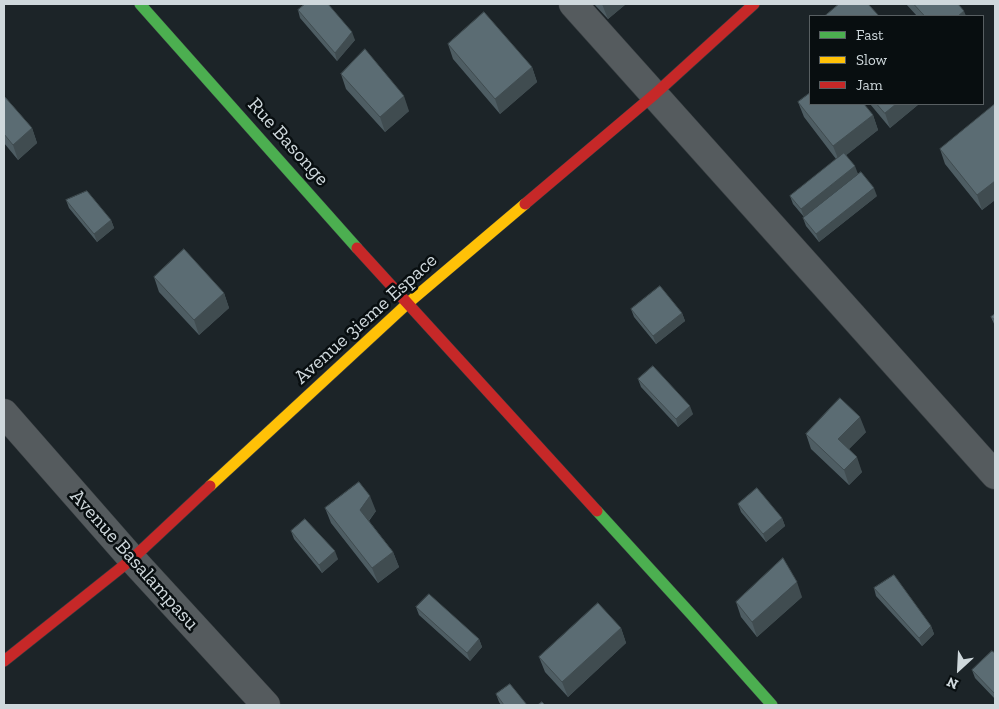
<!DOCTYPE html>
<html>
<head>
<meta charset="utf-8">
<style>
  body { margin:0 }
  #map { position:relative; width:999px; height:709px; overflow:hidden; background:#1c2428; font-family:"Zilla Slab",serif }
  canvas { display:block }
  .frame { position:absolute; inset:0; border:5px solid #cfd8dc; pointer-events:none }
  .legend { position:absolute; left:809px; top:15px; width:175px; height:90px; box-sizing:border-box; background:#080e10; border:1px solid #585f62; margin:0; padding:6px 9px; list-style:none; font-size:15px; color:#cfd8dc }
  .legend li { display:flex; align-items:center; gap:10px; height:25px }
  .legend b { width:25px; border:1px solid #585f62 }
  .north { position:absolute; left:934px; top:644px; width:50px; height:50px; -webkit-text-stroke:4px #080e10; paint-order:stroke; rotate:205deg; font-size:14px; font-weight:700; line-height:20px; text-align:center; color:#cfd8dc }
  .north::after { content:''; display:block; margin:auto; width:18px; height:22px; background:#cfd8dc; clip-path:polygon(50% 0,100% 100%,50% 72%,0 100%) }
</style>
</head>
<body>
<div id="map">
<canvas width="999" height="709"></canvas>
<div class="frame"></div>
<ul class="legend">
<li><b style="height:6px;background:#4caf50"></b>Fast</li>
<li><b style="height:6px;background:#ffc107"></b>Slow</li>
<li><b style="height:6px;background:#c62828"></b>Jam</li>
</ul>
<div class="north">N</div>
</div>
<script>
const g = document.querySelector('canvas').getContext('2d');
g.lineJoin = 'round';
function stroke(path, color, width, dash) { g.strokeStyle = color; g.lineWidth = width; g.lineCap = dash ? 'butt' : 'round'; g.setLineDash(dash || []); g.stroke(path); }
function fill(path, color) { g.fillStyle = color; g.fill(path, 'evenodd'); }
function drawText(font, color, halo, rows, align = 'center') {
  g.font = font + ' "Zilla Slab",serif'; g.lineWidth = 5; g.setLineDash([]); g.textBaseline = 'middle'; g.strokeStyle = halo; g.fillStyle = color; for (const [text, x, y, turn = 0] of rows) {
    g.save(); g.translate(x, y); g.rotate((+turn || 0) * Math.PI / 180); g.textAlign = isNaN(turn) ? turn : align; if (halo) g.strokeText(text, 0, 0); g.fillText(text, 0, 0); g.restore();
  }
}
const street = new Path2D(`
  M573 4 995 475
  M4 413 132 559 266 705`);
const fast = new Path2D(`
  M140 4 357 248
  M597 511 691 614 772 705`);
const slow = new Path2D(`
  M210 486 407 304 525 204`);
const jam = new Path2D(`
  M525 204 655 94 754 4
  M357 248 597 511
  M4 661 132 559 210 486`);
stroke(street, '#383e41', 29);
stroke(fast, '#383e41', 12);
stroke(slow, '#383e41', 12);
stroke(jam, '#383e41', 12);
stroke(street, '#555b5e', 28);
stroke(fast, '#4caf50', 11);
stroke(slow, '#ffc107', 11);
stroke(jam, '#c62828', 11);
fill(new Path2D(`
  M594 4H626L608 19Z
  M906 4H958L966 16H917Z
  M298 10 355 40 337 61 300 18Z
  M448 44 532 67 537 82 500 114 453 59Z
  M341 74 409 111 385 132 346 89Z
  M4 96 32 128 37 143 18 160 4 143Z
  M798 102 873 115 878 130 846 155 858 174 804 217 793 204 790 196 836 159 804 117Z
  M870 104H919L890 128Z
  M995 104V200L982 210 945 164 940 149Z
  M877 196 819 242 806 226 803 218Z
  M66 200 111 220 114 228 97 242 69 208Z
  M154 277 224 293 229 308 199 335 159 292Z
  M631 309 682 313 685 321 656 344 634 317Z
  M995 314V326L991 317Z
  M638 379 693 414 678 427 641 387Z
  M866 432 849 449 862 472 849 485 811 449 806 434Z
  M738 504 782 518 785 526 766 542 741 512Z
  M325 508 376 511 369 521 393 552 399 567 378 583 331 523Z
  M291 531 338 559 322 573 294 539Z
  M874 588 931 626 934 634 922 646 876 596Z
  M802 597 757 637 741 617 736 602Z
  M416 607 479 639 482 647 470 661 419 615Z
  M621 628 626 643 568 697 545 672 539 657Z
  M995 653V699L975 678 972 670Z
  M496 694 527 705H501L499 702Z`), '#4e5d63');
fill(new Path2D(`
  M602 4H626L608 19Z
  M964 11 966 16H958Z
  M352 32 355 40 337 61 335 53Z
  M532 67 537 82 500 114 495 99Z
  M404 96 409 111 385 132 380 117Z
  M896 104H919L890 128 885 113Z
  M873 115 878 130 839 161 833 146Z
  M32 128 37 143 18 160 13 145Z
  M855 166 858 174 804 217 801 209Z
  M995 181V200L982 210 977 195Z
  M874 188 877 196 819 242 816 234Z
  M111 220 114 228 97 242 94 234Z
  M224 293 229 308 199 335 194 320Z
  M682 313 685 321 656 344 653 336Z
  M690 406 693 414 678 427 676 419Z
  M860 417 866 432 844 454 838 439Z
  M857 457 862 472 849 485 844 470Z
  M370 496 376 511 365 525 360 510Z
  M782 518 785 526 766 542 763 534Z
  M335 551 338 559 322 573 319 565Z
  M393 552 399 567 378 583 372 568Z
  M797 582 802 597 757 637 752 622Z
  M931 626 934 634 922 646 919 638Z
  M621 628 626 643 568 697 562 682Z
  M479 639 482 647 470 661 467 653Z`), '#404c50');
const building = new Path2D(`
  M305 4H328L352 32 335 53 298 10Z
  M839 4H868L879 16H825Z
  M914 4H958L964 11 958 16H925Z
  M484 12 532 67 495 99 448 44Z
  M365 49 404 96 380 117 341 74Z
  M810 93V104H864L873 115 833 146 798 102Z
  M4 96 32 128 13 145 4 134Z
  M877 104H896L885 113Z
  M995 104V181L977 195 940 149Z
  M844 153 855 166 801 209 790 196Z
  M861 172 874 188 816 234 803 218Z
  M87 191 111 220 94 234 66 200Z
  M184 249 224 293 194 320 154 277Z
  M660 286 682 313 653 336 631 309Z
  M995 314V320L991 317Z
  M653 366 690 406 676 419 638 379Z
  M840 398 860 417 838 439 857 457 844 470 806 434Z
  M359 482 370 496 360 510 393 552 372 568 325 508Z
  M757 488 782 518 763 534 738 504Z
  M305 519 335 551 319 565 291 531Z
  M783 558 797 582 752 622 736 602Z
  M894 575 931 626 919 638 874 588Z
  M429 594 479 639 467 653 416 607Z
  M598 603 621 628 562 682 539 657Z
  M992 651 995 653V694L972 670Z
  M510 684 527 705H504L496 694Z
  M542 702 545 705H538Z`);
fill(building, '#5b6c73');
stroke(building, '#404c50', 1);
drawText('20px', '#cfd8dc', '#080e10', [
  ["Rue Basonge",288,142,48],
  ["Avenue 3ieme Espace",366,319,-42],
  ["Avenue Basalampasu",134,560,48]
]);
</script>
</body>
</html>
